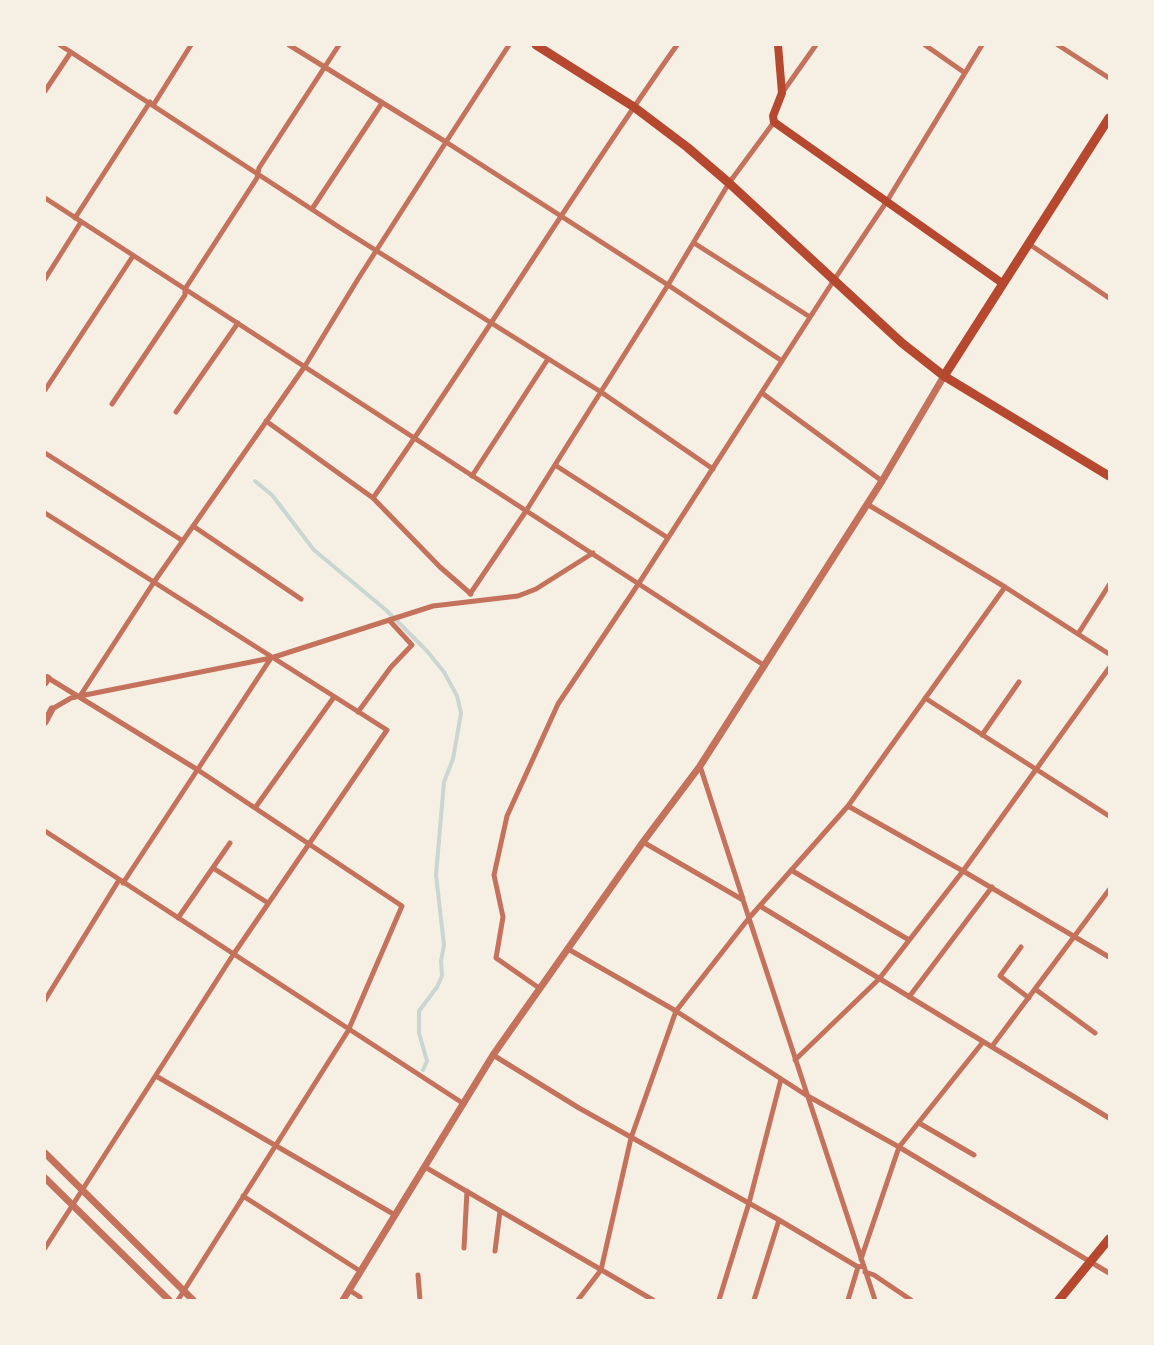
<!DOCTYPE html>
<html>
<head>
<meta charset="utf-8">
<style>
  body { margin:0 }
  #map { position:relative; width:1154px; height:1345px; overflow:hidden; background:#f6efe4; font-family:"Open Sans",sans-serif }
  canvas { display:block }
  .frame { position:absolute; inset:0; border:46px solid #f6efe4; pointer-events:none }
</style>
</head>
<body>
<div id="map">
<canvas width="1154" height="1345"></canvas>
<div class="frame"></div>
</div>
<script>
const g = document.querySelector('canvas').getContext('2d');
g.lineJoin = 'round';
function stroke(path, color, width, dash) { g.strokeStyle = color; g.lineWidth = width; g.lineCap = dash ? 'butt' : 'round'; g.setLineDash(dash || []); g.stroke(path); }
stroke(new Path2D(`
  M255 481 272 495 314 550 386 610 427 651 444 672 457 696 461 713 453 759 444 782 436 875 444 945 441 961 442 976 437 987 419 1011V1033L427 1061 423 1070`), '#c9d6d2', 4);
stroke(new Path2D(`
  M60 45 342 229 601 392 713 469
  M509 45 446 142 668 285 782 361
  M925 45 965 73
  M1058 45 1109 78
  M45 91 71 52
  M782 93 816 45
  M154 104 191 45
  M45 198 765 666
  M312 209 382 103
  M75 218 150 102
  M694 243 810 317
  M1029 244 1109 298
  M45 279 81 222
  M45 390 133 256
  M762 393 882 481
  M112 404 185 295V289L257 178 259 168 339 45
  M176 412 238 323
  M266 421 373 498 440 567 471 594
  M45 453 183 541
  M555 465 668 538
  M472 476 548 359
  M373 498C478 349 572 193 677 45
  M867 504 1005 587 1109 654
  M45 513 387 730 233 955 45 1248
  M193 526 301 599
  M470 594 526 511 668 285 729 183 774 122
  M1078 634 1109 585
  M45 676 198 770 402 906 348 1031 178 1300
  M80 696 154 582 305 366 358 279 446 142 289 45
  M925 698 1109 816
  M52 709 71 698 80 696 271 658 433 606 518 596 536 589 593 553
  M358 712 391 667 412 645 389 620
  M982 735 1019 682
  M700 766 743 899
  M848 806 963 871 1109 957
  M255 808 334 697
  M45 831 464 1104
  M643 842 743 900 875 1300
  M213 868 268 903
  M791 870 909 940
  M123 883 271 658
  M760 906 1109 1118
  M178 918 230 843
  M1021 947 1000 976 1029 998
  M568 949 676 1011 806 1095 899 1147 1109 1273
  M539 988 496 958 503 917 494 875 507 816 558 704 639 583 834 280 887 201 982 45
  M1035 989 1095 1033
  M909 997 992 887
  M45 1000 119 880
  M993 1045 1109 890
  M493 1055 579 1108 779 1220 858 1267 863 1266
  M795 1060 879 979 963 871 1109 668
  M156 1076 395 1215
  M919 1123 974 1155
  M425 1167 653 1300
  M243 1196 360 1271
  M464 1248 467 1191
  M495 1251 500 1211
  M861 1259 899 1147 983 1042
  M865 1272 874 1275 911 1300
  M418 1275 420 1300
  M349 1290 360 1297V1300
  M578 1300 601 1270 631 1138 676 1011 749 918 848 806 1005 587
  M719 1300 749 1203 781 1079
  M754 1300 779 1220
  M848 1300 858 1267`), '#c5725c', 5);
stroke(new Path2D(`
  M45 683 48 678
  M45 722 52 709
  M45 1153 193 1300
  M45 1178 169 1300
  M343 1300 493 1055 643 842 700 766 882 481 944 376`), '#c5725c', 7);
stroke(new Path2D(`
  M778 45 782 93 773 116 774 122 1002 283`), '#b5482f', 8);
stroke(new Path2D(`
  M944 376 1109 118
  M1059 1300 1109 1239`), '#b5482f', 9);
stroke(new Path2D(`
  M536 45 634 107 687 147 729 183 902 343 944 376 1109 476`), '#b5482f', 9);
</script>
</body>
</html>
